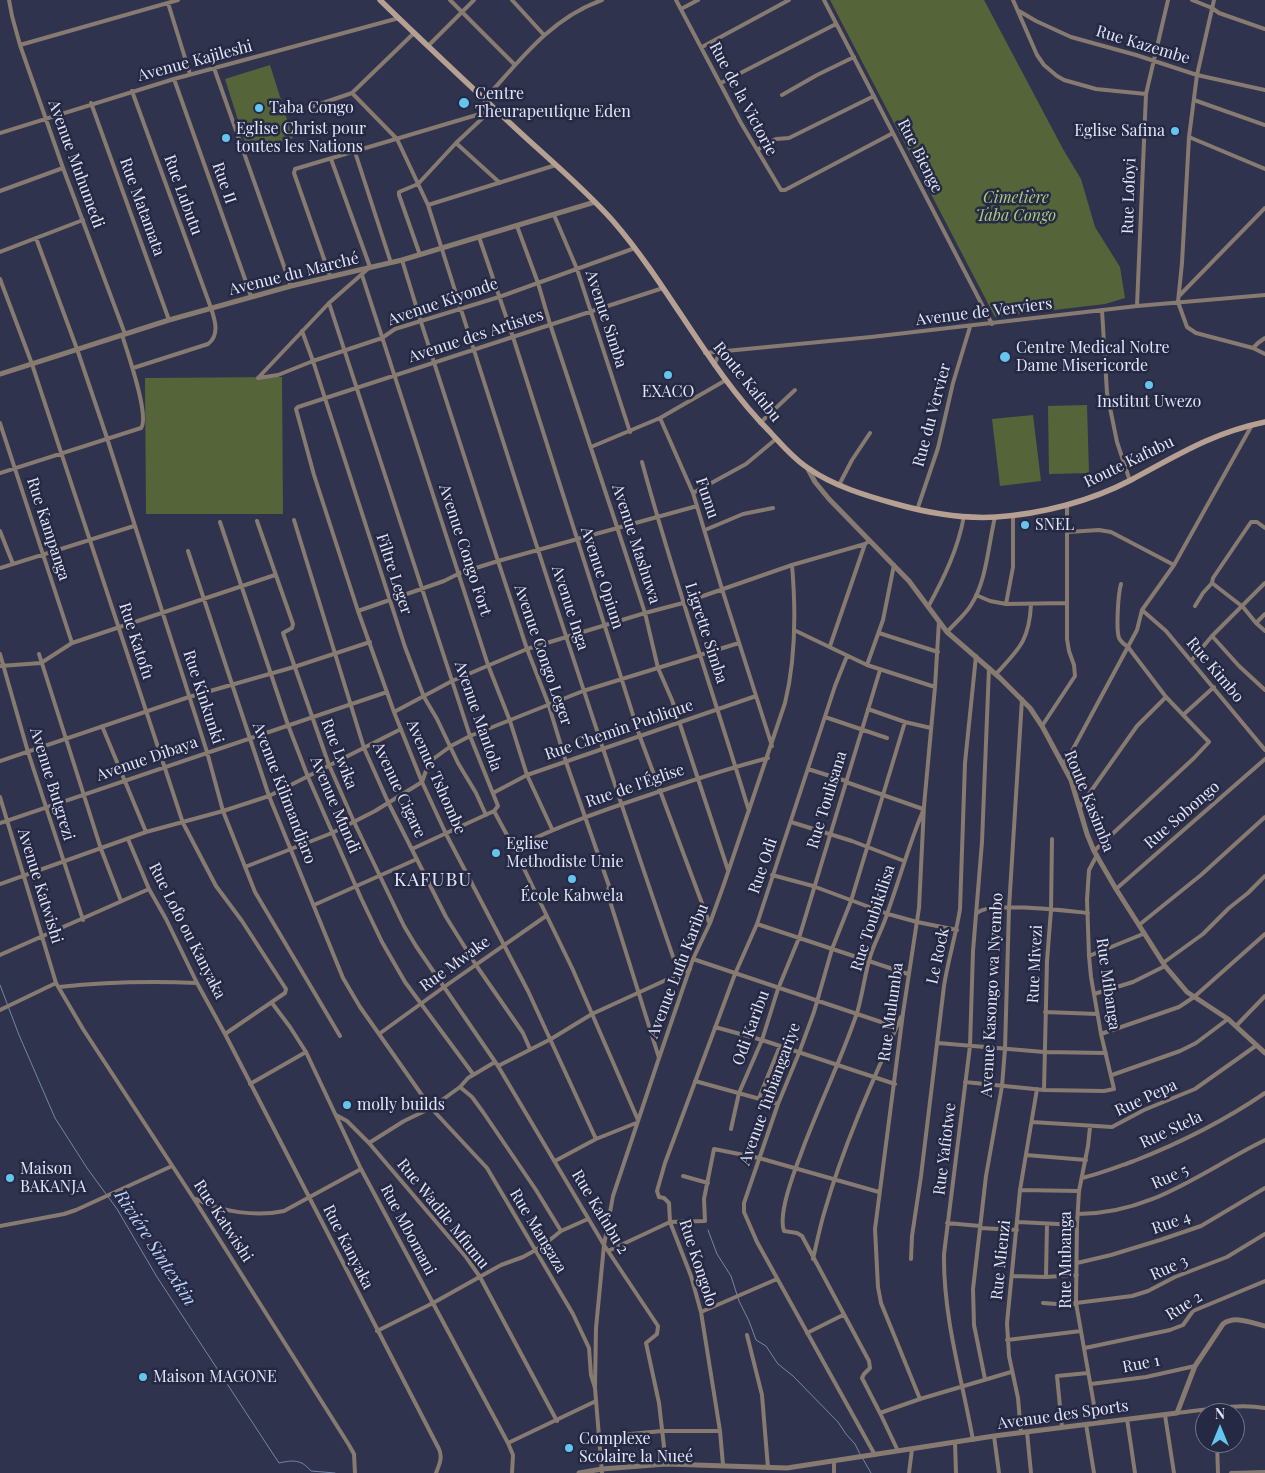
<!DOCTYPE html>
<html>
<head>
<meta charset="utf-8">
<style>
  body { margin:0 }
  #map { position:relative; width:1265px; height:1473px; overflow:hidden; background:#2f334e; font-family:"Playfair Display",serif }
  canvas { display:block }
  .north { position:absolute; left:1195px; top:1403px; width:50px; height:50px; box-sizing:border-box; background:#252943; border:1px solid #71758b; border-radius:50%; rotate:0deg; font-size:14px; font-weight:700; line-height:20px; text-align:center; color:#e3e6f8 }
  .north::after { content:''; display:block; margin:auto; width:18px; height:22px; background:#65c5ee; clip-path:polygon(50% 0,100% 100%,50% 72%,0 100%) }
</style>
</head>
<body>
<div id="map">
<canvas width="1265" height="1473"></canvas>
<div class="north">N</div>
</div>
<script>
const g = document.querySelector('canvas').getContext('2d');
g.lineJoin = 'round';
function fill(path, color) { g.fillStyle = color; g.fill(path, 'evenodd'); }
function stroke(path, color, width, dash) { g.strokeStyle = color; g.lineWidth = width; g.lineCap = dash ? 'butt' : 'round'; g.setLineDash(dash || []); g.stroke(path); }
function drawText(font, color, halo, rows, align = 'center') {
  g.font = font + ' "Playfair Display",serif'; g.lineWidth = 5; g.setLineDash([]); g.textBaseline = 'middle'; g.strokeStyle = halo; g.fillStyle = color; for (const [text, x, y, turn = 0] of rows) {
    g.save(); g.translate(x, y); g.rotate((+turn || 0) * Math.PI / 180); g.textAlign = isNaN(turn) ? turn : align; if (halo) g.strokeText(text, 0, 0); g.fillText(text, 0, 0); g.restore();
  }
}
fill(new Path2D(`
  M830 0H984L1063 149 1081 179 1095 227 1120 267 1125 298 1105 304 995 317Z
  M270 65 293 138 248 152 225 79Z
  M282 377 283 514H146L145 378Z
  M1087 405 1089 473 1049 474 1048 406Z
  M1033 415 1041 481 1000 486 992 419Z`), '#556539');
stroke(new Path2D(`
  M0 985 19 1035 55 1118 87 1168 117 1209 157 1277 279 1463C293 1460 301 1459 311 1471L335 1473
  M708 1230 717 1254 731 1276 739 1301 749 1321 756 1340 766 1346 778 1364 793 1376 838 1422 846 1434 855 1444 860 1454
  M863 1459 871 1473`), '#7387a9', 1);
stroke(new Path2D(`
  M9 0 12 16 20 45 63 168 125 334
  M450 0 515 65
  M512 0 544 35
  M676 0 741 123 781 190H785L893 133
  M824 0 992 324
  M1013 0 1037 55 1044 65 1057 76 1064 80 1096 89 1146 94
  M1192 0 1212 8 1219 13 1265 29
  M1214 0 1197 75 1189 137 1182 263 1178 302 1187 327 1196 333 1253 348 1265 354
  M168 3 190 74
  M681 9 698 0
  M1019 11 1036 21 1071 37 1136 55 1197 75 1265 90
  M20 45 178 0
  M428 46 474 0
  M702 47 789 0
  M214 68 291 286
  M174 79 251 296
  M721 83 836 24
  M132 91 211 308C215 320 220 335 208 344L133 368
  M352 93 397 139 428 205C509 462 591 719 679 974
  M782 95 817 75 854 57
  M485 99C520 60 551 18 602 0
  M1194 100 1265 125
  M91 103 169 320
  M308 108 352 93 414 33
  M0 133 174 79 399 18
  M1189 137 1265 169
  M456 143 500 183
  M757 150 776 139 789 138 874 96
  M355 152 391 263
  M0 191 63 168
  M428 205 556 165
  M554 215 577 269 630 432
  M517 226 538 283 550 324 617 527 645 613 658 668 672 700 728 870
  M479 237 513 337 640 737 709 922
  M36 238 77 349 107 438 207 752 223 811 255 892 340 1036
  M0 252 83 220
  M420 255 399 195V192L418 184 456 143 489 112
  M402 260 421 322 498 561 527 649 548 703 566 762 609 886 608 891 609 898 659 1058
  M362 275 488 665 510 721 527 775 552 829
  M330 276 294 173 295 169 490 111
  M0 279 32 364 183 823 216 886 242 921 286 989 285 993 225 1034
  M1179 296 1265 208
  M329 303 470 736 498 806 494 811 514 848 573 970 638 1120
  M1137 306 1146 94 1168 0
  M1102 310 1107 393 1117 442 1130 481
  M302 331 313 361 405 647 424 697 437 719 458 763 476 793 486 815
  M1253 348 1258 343 1265 338
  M705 353 871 337 1137 306 1265 295
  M714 365 720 352
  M258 378 278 375 313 361 382 338 395 329 499 297 635 248
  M258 378 329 303 370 267 331 159
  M660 418 693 493 722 589 772 746
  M0 423 72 643
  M760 423 795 390
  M591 447 660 418 726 380
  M642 462C674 580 714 695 749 811
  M0 473 141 428C150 416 127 351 122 335
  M839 485 852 460 870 433
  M693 493 746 464 776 439
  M917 510 938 448 953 383 970 327
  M294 520 364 748 388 802 446 917 476 965 523 1033 530 1049
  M257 521 293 624 292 628 283 633 284 636 329 765 354 822 404 926 416 946 498 1066 604 1245 658 1326 657 1334 646 1343 659 1403 666 1464
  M220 522 288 725 308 777 361 898 382 942 405 982 473 1074
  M1265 528 1257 522H1251L1213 578 1212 583 1243 607 1256 623 1265 614
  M705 530 743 514 773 508
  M0 531 13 564
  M1068 532 1099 530 1111 532 1174 565
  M188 551 269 796 343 978 360 1007 431 1108 487 1168 573 1314 589 1348 591 1375 595 1388 602 1473
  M0 568 134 526
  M976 595 990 601 1006 604 1067 603
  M1006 604 1013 567V515
  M1195 606 1203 593 1212 583
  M928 607C944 578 958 549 964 516
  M1142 610 1166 631 1265 750
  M358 611 444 581 460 573 498 561 697 506
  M1256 623 1265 631
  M794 630 867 665 935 687
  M947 632C955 623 965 615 971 605 987 580 988 546 995 517
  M879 633 938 652
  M1212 636 1239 666 1265 690
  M830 646 865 544
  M0 654 28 752 83 920
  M39 654 101 849 121 901
  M1191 661 1212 636 1265 583
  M867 665 883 620 894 565
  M0 666 41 663 72 643 275 575
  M996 674C1019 649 1029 641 1031 605
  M868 709 905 722 931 728
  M394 712 452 681 527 649 645 613 683 603 792 565 865 544 869 541
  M1183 715 1214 687
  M825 717 887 738
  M102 726 146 832
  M1042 726 1075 676 1074 665 1069 651 1067 639V504
  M0 761 189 697 294 667 370 642
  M1063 764 1072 751 1137 630 1142 610 1174 565 1252 425
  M808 769 846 781
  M846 782 923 809
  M493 793 527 775 756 696
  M0 797 56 983 83 1029 194 1199 349 1445 354 1454 355 1473
  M1079 808 1137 726 1166 697
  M791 822 852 841 904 861
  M0 823 387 692
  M128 839 149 889 166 919 197 983 225 1034 439 1449C443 1458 439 1465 436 1473
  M514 848C560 825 607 809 655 793 693 780 730 768 768 758
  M412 849 494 811
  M1094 851 1194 758 1209 742 1166 697 1128 647C1125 645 1121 642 1119 638 1116 630 1118 594 1121 584
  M245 867 332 833 375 811 422 782 429 762 451 746 470 736 583 691 739 643
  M772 875 813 886 888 914 917 922 957 930
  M0 884 146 832 223 811 269 796 401 729
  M1116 889 1265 759
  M314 905 417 859
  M977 913C989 901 1069 911 1088 913
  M757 924 908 974
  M1139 925 1201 875 1265 817
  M0 955 149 889
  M1089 956 1143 934
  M693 959 896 1027
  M1163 963 1203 934 1229 908 1248 893 1265 876
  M59 987C105 982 150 981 197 983
  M1094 994 1133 982 1165 966
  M272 1003 290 1027 306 1052 361 1169 508 1443 513 1455 512 1473
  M0 1010 56 983
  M1045 1012 1097 1014
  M1236 1026 1265 996
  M715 1027 762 1040 895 1084
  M379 1034 444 987 546 916
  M1101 1034 1179 1007 1194 997 1265 934
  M938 1043 1044 1052 1106 1053
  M498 1066 551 1039 592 1014 690 969
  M1112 1075 1180 1051 1196 1043 1228 1019
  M695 1081 778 1104
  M965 1082 1044 1090 1104 1091 1114 1089 1101 1034 1091 977 1089 956 1087 900 1089 870 1097 855
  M250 1084 306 1052
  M460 1087 472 1097 483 1112 536 1190 561 1231
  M1044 1090 1047 961 1051 910 1052 839
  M759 1098 780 1046
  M336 1115 347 1121 369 1143 466 1257 480 1277 557 1421
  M1032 1122 1112 1127 1144 1110 1195 1089 1257 1045
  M1090 1127 1088 1146 1079 1191 1077 1225 1076 1303 1097 1422
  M731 1129 739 1093 762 1040 778 989 799 938 880 670
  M596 1139 528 991 446 834 422 782 394 712 358 611 314 475 296 409 298 407 663 288
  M369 1143 404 1121 431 1108 460 1087 468 1078 495 1062
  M1026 1155 1086 1160
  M555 1161 596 1139 636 1123
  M683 1176 708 1183
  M1082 1178C1100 1174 1117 1167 1134 1161 1180 1143 1224 1121 1265 1093
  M1020 1190 1079 1191
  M196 1199C221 1212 256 1217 284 1211L361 1169
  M1078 1214C1152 1214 1202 1171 1265 1140
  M1018 1222 1077 1225
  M947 1223 980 1226
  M0 1226 64 1214 76 1210 172 1166
  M980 1228 1017 1230
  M608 1251 670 1222 705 1221 704 1199 714 1149 759 1158 879 1192
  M813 1259C817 1242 820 1226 825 1210 844 1144 873 1080 901 1017
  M911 1259 912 1236 921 1176 944 986C948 960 956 935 960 909L965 763 976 656
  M1077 1263 1111 1255 1160 1240 1201 1226 1265 1188
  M1012 1276 1046 1277 1077 1275
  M1046 1277 1047 1224
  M1043 1303 1070 1305 1076 1303 1132 1296 1148 1291 1175 1277 1227 1257 1265 1234
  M701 1312 777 1279
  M377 1331 433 1303 501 1265 523 1257 541 1247 561 1231 588 1219
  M807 1333 843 1315
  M747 1335 762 1395 768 1468
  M1007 1340 1081 1331
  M1085 1348 1170 1330 1183 1325 1193 1311 1265 1281
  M985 1379 974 1325 973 1289 986 1176 1002 1086 1005 1049 1009 908 1022 699
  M1091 1384 1146 1377 1195 1366
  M595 1387 596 1328 604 1245 613 1196 659 1058 693 959 710 923 724 884 785 703C796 658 796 611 792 565
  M920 1399 881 1303 878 1287 875 1229 903 1013 919 908 924 806 935 687 939 621
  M880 1413 862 1378 864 1374 870 1368 869 1361 802 1236 797 1233 784 1231C777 1212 798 1162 805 1143 822 1099 842 1057 857 1013 863 993 865 972 871 954 876 939 884 926 888 911 900 878 909 844 923 811
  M1177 1413C1205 1410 1237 1403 1265 1408
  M1165 1415 1174 1473
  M1127 1419 1135 1473
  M1086 1424 1094 1473
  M1062 1427 1057 1376 1088 1373
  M1027 1432 1031 1473
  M1021 1433 1018 1398 1009 1356 1007 1323 1020 1190 1037 1089
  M994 1436 999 1473
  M599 1437 662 1431H720
  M973 1440C962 1379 943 1317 944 1254L970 1046 973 951 982 842 989 668
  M955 1442 956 1473
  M508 1443 596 1401
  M1217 1443 1218 1473
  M898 1451 880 1413 920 1399 1011 1372
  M875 1455 757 1242 744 1212V1203L778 1104 799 1053 814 1012 832 949 851 901 905 722
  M834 1462V1473
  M723 1465 720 1431 701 1312 691 1276 670 1222 669 1203 664 1198 659 1197 657 1191 665 1163 735 974 757 924 835 686 847 656
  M909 1473 912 1449
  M1231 1473 1265 1472`), '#877a70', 4);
stroke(new Path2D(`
  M0 374 169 320 291 286 402 260 595 202
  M808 469 815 482 829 499 909 581 947 632 1000 678 1030 708 1042 726 1071 780 1087 834 1094 851 1116 889 1165 966 1187 992 1228 1019 1265 1053
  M579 1473 602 1469 666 1464 787 1468 994 1436 1177 1413 1195 1366 1223 1324C1235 1315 1252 1323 1265 1326`), '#877a70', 5);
stroke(new Path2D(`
  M380 0C423 42 467 83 511 124 545 156 582 186 613 221 671 288 708 370 771 433 782 445 794 459 808 468 833 486 867 496 896 504 928 513 963 519 996 517 1042 514 1091 501 1131 480 1178 455 1212 433 1265 422`), '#b6a091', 5.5);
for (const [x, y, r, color] of [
  [464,103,6,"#65c5ee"],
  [259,108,5,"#65c5ee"],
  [1175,131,5,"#65c5ee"],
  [226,138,5,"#65c5ee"],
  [1005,357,6,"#65c5ee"],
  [668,375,5,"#65c5ee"],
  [1149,385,5,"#65c5ee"],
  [1025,525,5,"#65c5ee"],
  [496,853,5,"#65c5ee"],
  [572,879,5,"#65c5ee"],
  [347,1105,5,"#65c5ee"],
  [10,1178,5,"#65c5ee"],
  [143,1377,5,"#65c5ee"],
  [569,1448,5,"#65c5ee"]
]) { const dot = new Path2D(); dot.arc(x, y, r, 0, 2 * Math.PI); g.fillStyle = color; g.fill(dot); stroke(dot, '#252943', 2); }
drawText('16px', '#e3e6f8', '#252943', [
  ["Rue Kazembe",1143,45,17],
  ["Avenue Kajileshi",195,61,-15],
  ["Rue de la Victorie",743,99,62],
  ["Rue Bienge",920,156,63],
  ["Avenue Muhumedi",76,164,70],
  ["Rue II",224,183,71],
  ["Rue Lubutu",183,195,70],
  ["Rue Lofoyi",1129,196,-88],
  ["Rue Matamata",142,207,70],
  ["Avenue du Marché",294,274,-14],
  ["Avenue Kiyonde",443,302,-19],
  ["Avenue de Verviers",984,312,-7],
  ["Avenue Simba",606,319,72],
  ["Avenue des Artistes",476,336,-18],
  ["Route Kafubu",747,382,51],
  ["Rue du Vervier",932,415,-75],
  ["Route Kafubu",1129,462,-26],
  ["Fumu",707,498,71],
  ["Rue Kampanga",48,529,72],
  ["Avenue Mashuwa",636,544,72],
  ["Avenue Congo Fort",465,550,72],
  ["Filtre Leger",394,574,72],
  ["Avenue Opium",602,578,72],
  ["Avenue Inga",570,608,72],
  ["Ligrette Simba",706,633,72],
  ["Rue Katofu",136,641,72],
  ["Avenue Congo Leger",543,655,71],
  ["Rue Kimbo",1215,670,50],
  ["Rue Kinkunki",203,697,72],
  ["Avenue Mantola",478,716,71],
  ["Rue Chemin Publique",619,730,-19],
  ["Rue Lwika",339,754,69],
  ["Avenue Dibaya",147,759,-19],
  ["Avenue Tshombe",436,777,66],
  ["Avenue Butgrezi",52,784,73],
  ["Rue de l'Église",635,786,-19],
  ["Avenue Cigare",399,790,65],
  ["Avenue Kilimandjaro",284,793,69],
  ["Rue Toulisana",827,800,-73],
  ["Route Kasimba",1089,801,68],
  ["Avenue Mundi",335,805,67],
  ["Rue Sobongo",1182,815,-41],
  ["Rue Odi",763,866,-71],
  ["Avenue Katwishi",40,886,73],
  ["Rue Toubikilisa",873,918,-72],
  ["Rue Lofo ou Kanyaka",187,931,63],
  ["Le Rock",938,956,-78],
  ["Rue Mwake",455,964,-36],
  ["Rue Mivezi",1035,964,-87],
  ["Avenue Lufu Karibu",678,971,-69],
  ["Rue Mibanga",1108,984,82],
  ["Avenue Kasongo wa Nyembo",992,995,-87],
  ["Rue Mulumba",891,1012,-82],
  ["Odi Karibu",751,1028,-70],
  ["Avenue Tubiangariye",770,1094,-70],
  ["Rue Pepa",1146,1098,-25],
  ["Rue Stela",1171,1130,-25],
  ["Rue Yafiotwe",945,1149,-83],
  ["Rue 5",1170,1177,-24],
  ["Rue Kafubu 2",600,1212,59],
  ["Rue Wadile Mfumu",443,1214,51],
  ["Rue Katwishi",223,1221,57],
  ["Rue 4",1171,1223,-19],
  ["Rue Mbomani",408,1230,62],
  ["Rue Mangaza",538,1231,59],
  ["Rue Kanyaka",348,1247,63],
  ["Rue Mienzi",1001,1260,-84],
  ["Rue Mubanga",1066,1260,-90],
  ["Rue Kongolo",698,1263,72],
  ["Rue 3",1169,1268,-24],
  ["Rue 2",1184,1306,-32],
  ["Rue 1",1141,1364,-11],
  ["Avenue des Sports",1063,1415,-8]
]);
drawText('16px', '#e3e6f8', '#252943', [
  ["Centre",475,94],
  ["Theurapeutique Eden",475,112],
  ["Taba Congo",269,108],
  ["Eglise Christ pour",236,129],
  ["toutes les Nations",236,147],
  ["Eglise Safina",1165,131,"right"],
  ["Centre Medical Notre",1016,348],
  ["Dame Misericorde",1016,366],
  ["EXACO",668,392,"center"],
  ["Institut Uwezo",1149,402,"center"],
  ["SNEL",1035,525],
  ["Eglise",506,844],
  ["Methodiste Unie",506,862],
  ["École Kabwela",572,896,"center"],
  ["molly builds",357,1105],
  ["Maison",20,1169],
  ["BAKANJA",20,1187],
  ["Maison MAGONE",153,1377],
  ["Complexe",579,1439],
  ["Scolaire la Nueé",579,1457]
], 'left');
drawText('italic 16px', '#aeca7f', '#252943', [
  ["Cimetière",1016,198],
  ["Taba Congo",1016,216]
]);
drawText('italic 18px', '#b9d3fb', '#252943', [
  ["Riviére Sintexkin",155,1248,57]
]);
g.letterSpacing = '1px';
drawText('19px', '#e3e6f8', '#252943', [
  ["KAFUBU",433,880]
]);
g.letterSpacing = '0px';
</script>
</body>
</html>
